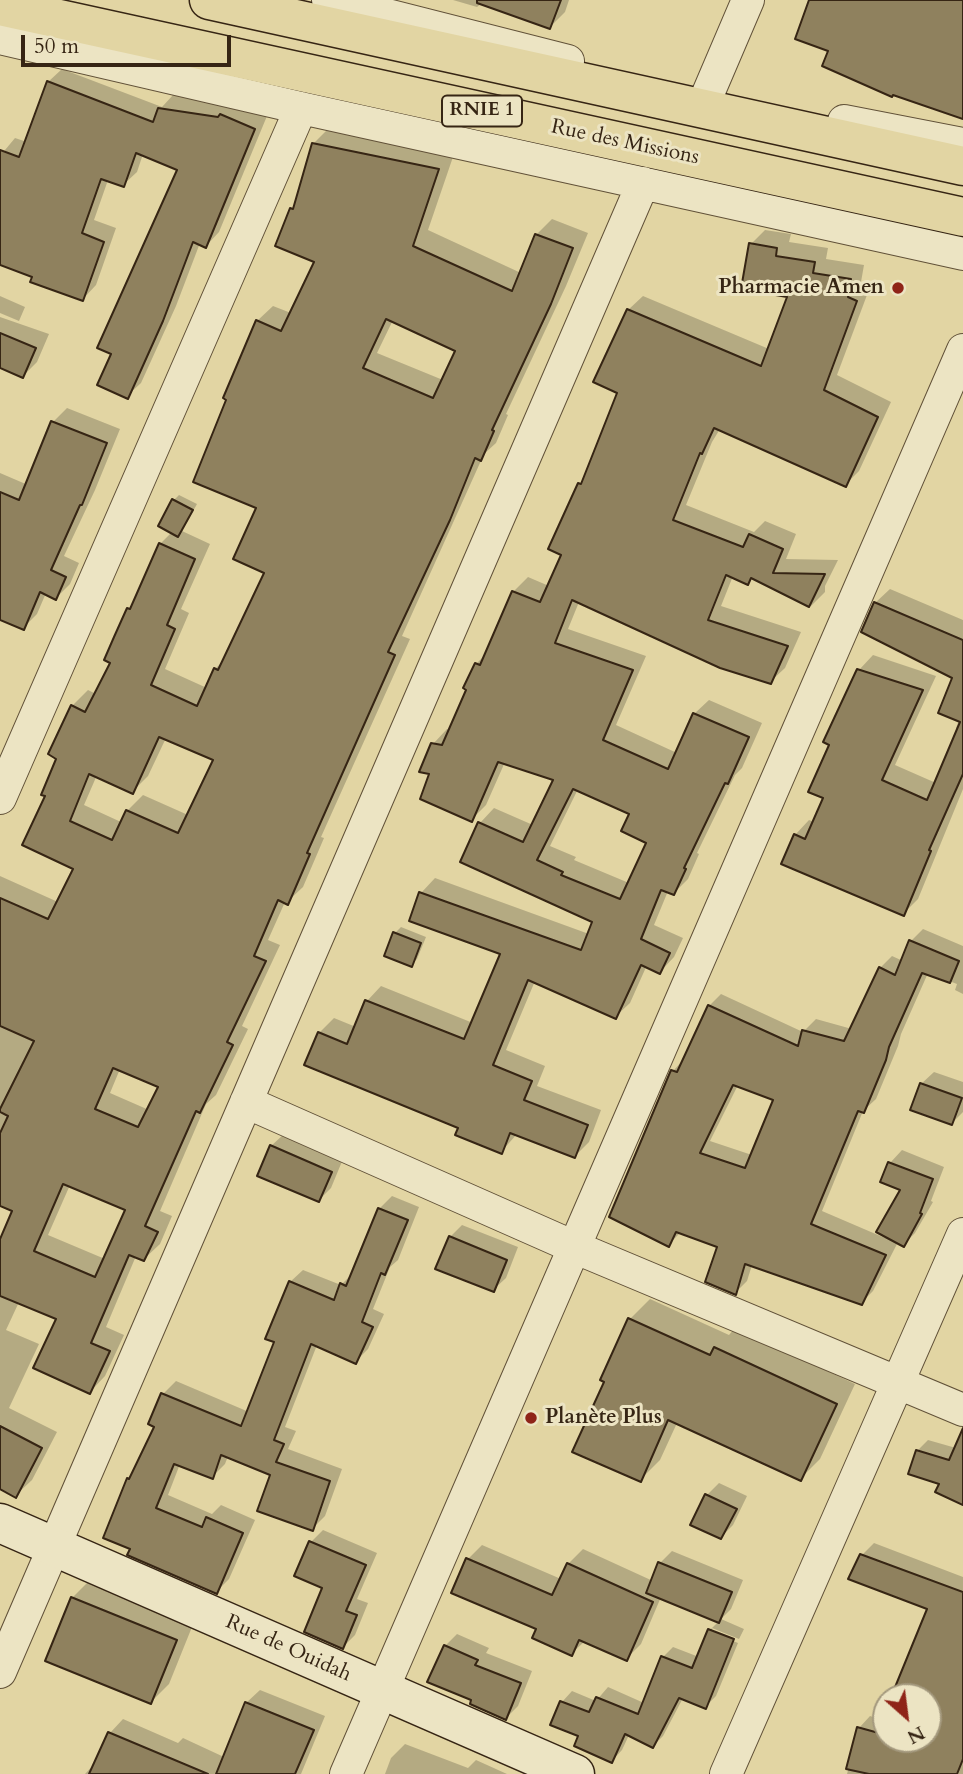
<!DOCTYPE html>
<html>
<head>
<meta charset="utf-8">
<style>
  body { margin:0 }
  #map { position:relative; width:963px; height:1774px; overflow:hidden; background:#e2d5a3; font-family:Cardo,serif }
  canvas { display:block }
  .north { position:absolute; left:872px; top:1683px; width:70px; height:70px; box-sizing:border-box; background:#ece4c3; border:2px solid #a3987d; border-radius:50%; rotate:152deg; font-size:19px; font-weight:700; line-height:28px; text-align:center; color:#362514 }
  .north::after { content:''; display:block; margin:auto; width:24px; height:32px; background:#8f2418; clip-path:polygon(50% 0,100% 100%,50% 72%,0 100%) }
  .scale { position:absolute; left:21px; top:35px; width:210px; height:32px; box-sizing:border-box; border:4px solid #362514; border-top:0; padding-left:9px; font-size:21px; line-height:24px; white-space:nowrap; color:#362514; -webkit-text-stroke:5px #ece4c3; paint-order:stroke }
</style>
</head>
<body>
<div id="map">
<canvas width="963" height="1774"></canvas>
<div class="north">N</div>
<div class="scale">50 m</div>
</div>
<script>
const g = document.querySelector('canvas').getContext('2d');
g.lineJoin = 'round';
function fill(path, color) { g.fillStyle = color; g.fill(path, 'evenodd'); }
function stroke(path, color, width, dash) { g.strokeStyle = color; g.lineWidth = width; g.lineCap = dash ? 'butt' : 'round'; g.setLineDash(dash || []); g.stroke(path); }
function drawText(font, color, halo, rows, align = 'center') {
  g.font = font + ' Cardo,serif'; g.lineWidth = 6; g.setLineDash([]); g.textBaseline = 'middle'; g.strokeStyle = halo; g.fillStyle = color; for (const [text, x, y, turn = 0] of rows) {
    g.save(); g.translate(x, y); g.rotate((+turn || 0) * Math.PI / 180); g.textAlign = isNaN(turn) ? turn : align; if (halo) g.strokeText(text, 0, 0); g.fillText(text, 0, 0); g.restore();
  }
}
fill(new Path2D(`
  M453 0H569L565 12 550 27 482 3 477 7Z
  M62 69 162 107 173 95 232 104 267 116 219 232 206 246 200 243 176 306 141 383 127 396 113 353 179 169 143 154 137 172 123 185 108 180 94 220 116 228 96 285 83 299 0 263V156L15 138 27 142 48 82Z
  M329 128 454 154 428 230 521 273 536 235 552 219 588 233 566 286 506 414 508 415 496 443 484 454 402 636 410 639 321 837 324 838 303 887 287 902H285L268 940 280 945 242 1026 248 1029 216 1095 206 1104 160 1211 172 1216 160 1244 144 1259 136 1256 106 1327 124 1335 105 1376 90 1392 58 1318 19 1302 6 1330 39 1344 9 1408 57 1432 32 1480 16 1495 0 1487V1240L14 1211 0 1204V876L58 902 75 868 47 796 72 706 88 690 96 694 112 662 129 609 135 603 160 544 172 532 174 500 179 495 197 504 182 531 210 544 181 609 189 613 165 669 207 688 215 669 225 659 267 573 259 507 257 321 273 306 291 313 316 261 292 209 296 204 313 144ZM393 320 457 350 443 380 377 353ZM166 738 215 759 188 815 143 795 127 811 121 822 84 805 97 775 132 792 148 776ZM120 1069 160 1086 149 1110 110 1093ZM70 1185 127 1210 105 1259 48 1235Z
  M765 230 791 234 789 242 828 248 826 259 864 265 861 282 870 287 837 375 891 402 859 471 845 485 720 429 712 442 686 505 754 532 765 521 796 534 786 559 838 560 825 586V592L811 606 753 577 748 583 733 576 721 606 801 632 785 668 770 682 579 602 568 629 646 656 616 725 677 753 694 714 709 700 762 723 742 768 735 775 697 853 699 854 688 879 674 893 668 891 654 925 683 938 674 957 660 972 647 965 630 1003 615 1017 535 981 506 1050 545 1066 537 1086 601 1110 589 1142 575 1156 517 1134 501 1152 460 1127 307 1064 320 1032 334 1018 356 1027 367 1001 381 986 473 1023 503 953 411 920 421 893 435 878 589 934 595 921 462 861 480 823 494 808 533 825 556 779 505 762 486 805 472 819 431 773 433 744 447 729 450 730 469 689 476 664 488 652 513 592 528 577 549 586 564 554 580 484 585 479 619 392 628 310 643 296 769 349 789 295 751 244ZM578 789 632 813 648 842 629 883 574 860 576 857 550 846Z
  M0 296 25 307 19 321 0 313Z
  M0 317 49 334 37 362 23 376 0 366Z
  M67 408 120 429 95 490 64 556 79 563 70 584 56 598 46 593 37 614 23 628 0 618V473L28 485 53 422Z
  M890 589 963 620V789L918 899 903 914 795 835 809 820 814 822 825 797 831 744 859 670 873 655 936 676 895 765 936 783 959 729 956 728 959 720 955 677 875 603Z
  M401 927 426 937 417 959 411 965 386 955 395 933Z
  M923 929 963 946V994L955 990 957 984 928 973 901 1034 898 1046 876 1099 863 1111 822 1211 885 1238 903 1189 890 1163 902 1150 944 1167 931 1201 933 1202 915 1233 903 1245 898 1242 873 1291 861 1303 752 1265 747 1281 735 1293 719 1246 681 1232 669 1244 611 1216 673 1071 685 1058 709 1006 721 994 803 1032 816 1019 852 1029 880 968 892 956 903 961 911 941ZM738 1085 775 1099 752 1155 710 1141Z
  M934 1072 963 1082V1112L952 1123 921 1084Z
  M284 1134 343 1159 331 1188 319 1200 271 1146Z
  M392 1196 419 1207 398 1260 390 1267 373 1309 384 1314 368 1349 355 1362 317 1345 285 1427 296 1431 288 1449 342 1469 325 1516 312 1529 272 1475 228 1456 225 1464 212 1477 180 1464 168 1495 212 1514 221 1505 255 1520 229 1579 216 1592 132 1548 105 1537 129 1479 134 1473 156 1426 163 1394 176 1381 249 1412 276 1341 290 1282 303 1270 341 1285 353 1273 379 1209Z
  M462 1225 518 1247 506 1278 493 1290 450 1237Z
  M650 1299 729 1335 735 1328 855 1384 820 1459 800 1479 677 1423 660 1460 640 1480 606 1381 630 1319Z
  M928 1440 963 1450V1503L941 1482 917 1451Z
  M719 1483 747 1496 733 1525 721 1537 693 1524 707 1495Z
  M323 1530 377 1553 357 1599 368 1603 355 1635 343 1647 311 1542Z
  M874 1543 963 1577V1774H847L859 1728 870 1716 883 1720 886 1713V1739H928V1697H893L929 1608 862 1555Z
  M482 1545 561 1579 568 1564 583 1549 653 1581 660 1563 672 1551 743 1580 731 1609 721 1619 744 1629 739 1639 712 1628V1632L738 1643 716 1696 705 1707 683 1698 663 1736 653 1746 629 1735 622 1750 612 1761 581 1735 562 1702 572 1691 596 1701 608 1687 644 1703 663 1657 673 1647 699 1657 710 1630 719 1621 661 1597 641 1644 626 1659 585 1641 571 1654 539 1628 468 1559Z
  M90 1580 194 1622 169 1684 151 1702 72 1598Z
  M457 1634 489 1648 486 1653 532 1671 518 1706 506 1718 473 1699 445 1646Z
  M260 1690 325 1716 301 1774H85L97 1761 110 1733 123 1719 178 1743 183 1738 224 1757 246 1703Z
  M405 1744 468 1768 476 1760 507 1774H385L391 1758Z`), '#0003');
const building = new Path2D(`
  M477 0H561L550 29 477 3Z
  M809 0H963V119L893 95 892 97 822 66 828 51 795 39Z
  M47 81 153 122 158 108 218 117 220 114 255 129 206 248 193 242 163 321 128 399 97 385 111 354 97 348 177 170 136 153 124 187 101 179 82 233 104 242 83 301 30 282 32 277 0 265V150L19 157Z
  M312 143 439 169 413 246 512 291 535 234 573 248 551 304 492 430 494 431 481 461 475 458 450 520 388 652 395 655 307 853 310 854 288 905 278 900 254 956 266 961 227 1042 233 1045 200 1113 196 1111 145 1226 158 1232 144 1261 129 1255 91 1343 110 1351 90 1394 33 1368 56 1319 0 1296V1239L12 1211 0 1206V1133L8 1116 0 1112V1109L34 1041 0 1026V898L48 919 73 869 22 845 45 796 41 795 56 759 48 754 71 705 85 712 110 663 104 660 114 637 127 608 130 609 159 543 195 559 167 625 175 629 151 685 197 706 214 668 218 670 264 573 233 559 256 508 193 482 226 400 223 398 256 320 281 331 314 262 275 246 290 208 293 209ZM386 319 455 351 433 398 363 368ZM159 737 213 760 178 833 126 810 112 840 70 821 89 774 133 794ZM113 1068 158 1087 138 1127 95 1109ZM63 1184 125 1210 95 1277 34 1251Z
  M749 243 777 248 776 256 815 262 813 273 851 279 848 297 857 301 824 390 878 417 846 487 714 428 702 454 700 453 673 520 743 547 749 534 783 549 773 573 825 574 809 607 751 578 748 585 726 575 708 620 788 646 771 684 720 668 572 600 555 643 633 670 603 740 668 769 693 713 749 737 728 784 725 783 684 868 686 869 674 895 661 890 641 939 670 953 660 974 641 965 616 1019 528 980 493 1065 532 1081 524 1100 588 1125 575 1158 510 1133 502 1154 455 1135 458 1128 304 1065 318 1032 347 1044 365 1000 464 1039 500 954 409 921 419 892 581 950 592 922 460 862 478 822 523 842 553 780 498 762 472 822 420 799 429 774 419 772 431 743 442 745 466 690 463 688 475 663 480 665 512 591 540 602 561 555 548 549 578 483 581 484 617 393 593 382 627 309 761 366 787 297 741 289ZM573 789 629 814 621 831 646 843 620 899 561 875 563 872 537 860Z
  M0 333 36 348 23 378 0 368Z
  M51 421 107 443 82 505H80L51 570 66 577 56 600 40 592 24 630 0 620V492L19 500Z
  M172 499 193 510 178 537 158 526Z
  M874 602 963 640V774L929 850 931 851 904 916 781 864 794 834 805 839 823 798 808 792 829 745 823 742 857 669 923 690 882 780 927 800 960 722 938 713 952 678 861 632Z
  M393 932 421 943 412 967 384 956Z
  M909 940 959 961 950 983 922 973 889 1047 886 1060 864 1113 858 1111 811 1224 886 1255 862 1305 745 1264 736 1295 705 1282 717 1247 676 1232 669 1247 609 1217 671 1070 677 1072 708 1005 798 1046 802 1030 844 1041 879 967 895 975ZM733 1085 773 1100 745 1168 700 1153Z
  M920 1083 962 1098 952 1125 910 1110Z
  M270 1145 332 1172 319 1202 257 1176Z
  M888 1162 933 1179 920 1213 922 1214 904 1247 876 1232 900 1190 880 1182Z
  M378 1208 408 1220 385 1275 381 1273 362 1322 373 1327 356 1364 311 1344 274 1440 284 1444 276 1462 330 1481 313 1531 257 1511 270 1475 221 1455 213 1479 174 1464 156 1508 202 1527 206 1517 243 1533 217 1594 127 1555 130 1549 103 1538 127 1478 129 1479 154 1427 148 1424 161 1393 241 1426 274 1342 265 1339 289 1281 334 1300 340 1283 346 1286Z
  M449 1236 507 1260 494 1292 435 1269Z
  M628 1318 710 1355 714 1347 837 1404 801 1481 668 1420 641 1482 572 1452 604 1382 600 1380Z
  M0 1426 42 1448 16 1498 0 1489Z
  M963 1428V1505L935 1492 939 1484 908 1474 916 1450 949 1460Z
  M705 1494 737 1509 721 1539 690 1525Z
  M309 1541 366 1565 346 1611 357 1615 343 1649 304 1632 322 1588 294 1576Z
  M860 1554 963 1592V1759L957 1774H869L846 1769 857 1727 886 1735V1739H928V1697H891L927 1609 848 1579Z
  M466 1558 552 1595 567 1563 653 1602 627 1661 579 1640 572 1656 532 1638 536 1629 451 1593Z
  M658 1562 732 1592 719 1623 646 1593Z
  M71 1597 177 1640 151 1704 45 1661Z
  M708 1629 734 1639 706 1709 679 1698 653 1748 625 1734 612 1763 574 1746 578 1736 550 1725 560 1701 589 1712 596 1697 638 1714 661 1656 692 1668Z
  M444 1645 478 1660 475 1665 521 1683 506 1720 470 1704 471 1700 427 1682Z
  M245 1702 314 1730 295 1774H216Z
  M108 1732 208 1774H89Z`);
fill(building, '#8f815e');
stroke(building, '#362514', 2);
const street = new Path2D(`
  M328 0 568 61
  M0 38 301 108 963 254
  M707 96 748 0
  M844 121 963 144
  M0 798 301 108
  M246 1102 574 1247 963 1410
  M0 1672 643 183
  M346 1774 963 350
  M726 1774 963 1234`);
const secondary = new Path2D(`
  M0 1523 575 1774`);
const highway = new Path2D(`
  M209 0 963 166
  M0 6 963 217`);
stroke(street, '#615138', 34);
stroke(secondary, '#362514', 41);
stroke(highway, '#362514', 41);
stroke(street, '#ece4c3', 32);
stroke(secondary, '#ece4c3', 38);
stroke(highway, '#e2d5a3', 38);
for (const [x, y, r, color] of [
  [898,288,7,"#8f2418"],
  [531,1418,7,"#8f2418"]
]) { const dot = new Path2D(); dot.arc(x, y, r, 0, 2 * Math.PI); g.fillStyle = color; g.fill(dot); stroke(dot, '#ece4c3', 2.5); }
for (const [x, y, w] of [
  [482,111,80]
]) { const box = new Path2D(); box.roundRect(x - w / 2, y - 15.5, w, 31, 5); g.fillStyle = '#ece4c3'; g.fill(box); stroke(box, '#362514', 2); }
drawText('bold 19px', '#362514', null, [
  ["RNIE 1",482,111]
]);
drawText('21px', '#362514', '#ece4c3', [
  ["Rue des Missions",625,143,12],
  ["Rue de Ouidah",288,1649,24]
]);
drawText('bold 21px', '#362514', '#ece4c3', [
  ["Pharmacie Amen",884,288],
  ["Planète Plus",545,1418,"left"]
], 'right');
</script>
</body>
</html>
